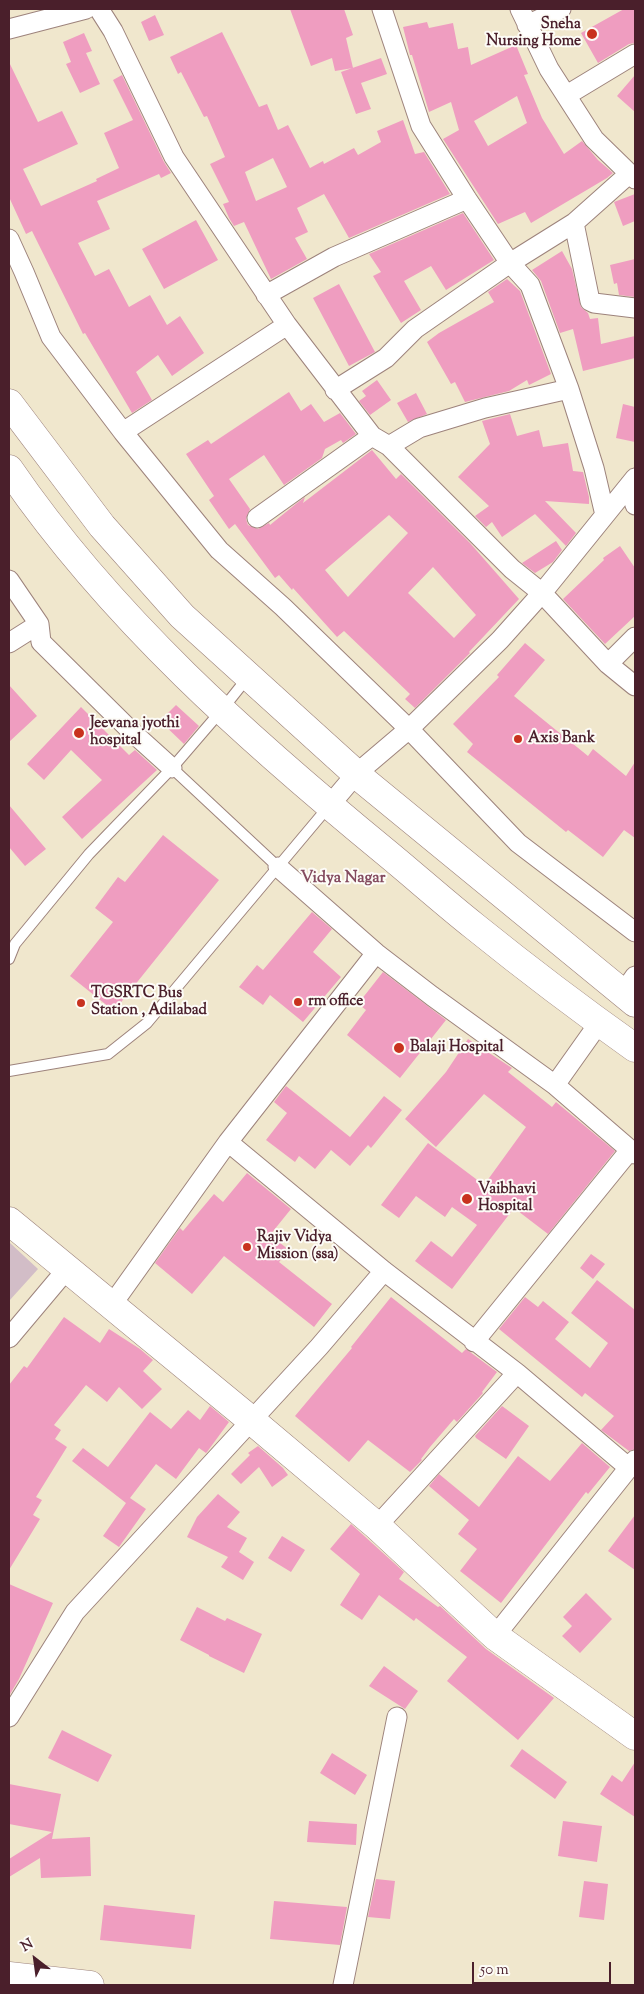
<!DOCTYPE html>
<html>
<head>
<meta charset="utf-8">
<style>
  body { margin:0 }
  #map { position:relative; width:644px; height:1994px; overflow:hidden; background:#f0e7cd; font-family:"Sorts Mill Goudy",serif }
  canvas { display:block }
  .frame { position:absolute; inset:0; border:10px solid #4a1f2b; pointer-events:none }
  .north { position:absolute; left:10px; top:1934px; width:50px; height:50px; -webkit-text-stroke:4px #fdfcf7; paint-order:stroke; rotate:330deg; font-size:14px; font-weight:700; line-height:20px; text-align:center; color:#4a1f2b }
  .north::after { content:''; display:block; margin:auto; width:18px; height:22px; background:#4a1f2b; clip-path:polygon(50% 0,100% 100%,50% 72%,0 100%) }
  .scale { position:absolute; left:472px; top:1962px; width:139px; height:22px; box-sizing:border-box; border:2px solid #4a1f2b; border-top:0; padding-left:6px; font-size:15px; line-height:18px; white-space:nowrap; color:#4a1f2b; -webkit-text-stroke:4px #fdfcf7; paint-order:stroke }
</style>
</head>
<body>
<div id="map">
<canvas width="644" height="1994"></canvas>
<div class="frame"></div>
<div class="north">N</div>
<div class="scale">50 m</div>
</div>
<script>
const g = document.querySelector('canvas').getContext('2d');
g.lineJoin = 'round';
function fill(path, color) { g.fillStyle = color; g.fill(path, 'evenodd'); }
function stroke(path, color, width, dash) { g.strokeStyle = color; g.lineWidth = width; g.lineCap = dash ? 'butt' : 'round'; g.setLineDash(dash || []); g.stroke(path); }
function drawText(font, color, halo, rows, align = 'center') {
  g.font = font + ' "Sorts Mill Goudy",serif'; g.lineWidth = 4; g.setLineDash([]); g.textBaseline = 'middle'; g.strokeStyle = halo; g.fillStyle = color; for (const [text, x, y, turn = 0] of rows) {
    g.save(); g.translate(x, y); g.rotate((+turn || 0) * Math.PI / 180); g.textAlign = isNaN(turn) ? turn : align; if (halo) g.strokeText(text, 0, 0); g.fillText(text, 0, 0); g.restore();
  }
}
fill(new Path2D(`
  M9 1242 38 1269 9 1301Z`), '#d2bdc7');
fill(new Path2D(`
  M290 9H344L353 35 346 38 353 68 335 71 332 58 311 66Z
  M624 9H635V43L629 44 598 63 581 33Z
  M155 15 164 35 149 41 141 22Z
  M427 22 429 28 453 23 458 49 468 47 471 65 516 45 528 74 524 75 542 118 564 154 582 141 598 160 613 173 607 178 531 223 525 212 498 224 443 139 459 130 451 102 429 112 412 55H410L403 27ZM517 96 527 123 488 146 474 121Z
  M222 32 259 107 267 104 278 130 288 125 310 168 323 161 324 164 354 148 358 155 381 142 377 131 403 120 415 154 424 152 450 194 349 238 324 194 297 208 308 232 295 238 307 259 271 279 244 222 234 226 229 218 223 204 229 202 210 164 225 157 207 116 204 117 181 72 178 74 170 57ZM273 158 287 187 256 201 245 172Z
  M84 33 92 51 86 53 100 84 80 93 66 64 71 62 63 42Z
  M381 58 387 74 361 83 371 109 356 114 341 72Z
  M9 62 38 122 62 111 78 144 23 169 41 206 97 181 96 179 119 168 104 133 133 120 113 80 122 75 164 162 171 173 161 178 159 174 97 201 110 229 78 243 95 276 109 269 129 307 150 295 167 325 180 316 204 353 172 376 158 355 136 372 152 400 132 413 85 333 83 334 32 231 26 234 9 197Z
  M635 75V112L617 96Z
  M635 194V221L623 226 614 202Z
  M463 213 494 260 446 290 431 266 404 281 421 310 401 323 373 276 381 272 369 254Z
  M196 220 218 260 164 289 142 249Z
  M562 251 572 269 581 307 588 313 590 319 598 318 601 344 635 336V358L583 371 573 329 560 333 541 281 532 270Z
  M635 259V297L619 295 617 283 614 284 610 265Z
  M507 279 520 291 551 374 529 385 527 380 509 391 465 402 455 382 451 384 427 342 439 333 494 302 488 292Z
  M339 284 375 352 349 366 313 298Z
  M377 380 391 400 370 415 359 401 366 396 362 391Z
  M289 392 301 411 311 404 324 422 340 413 356 434 343 443 341 440 325 449 322 458 284 485 264 455 229 479 250 509 246 519 248 525 258 529 269 523 270 525 297 503 305 497 303 503 372 450 396 479 401 474 470 543 519 599 469 652 470 653 415 708 405 699 410 694 344 631 337 637 293 588 292 590 279 575 275 578 235 524 229 529 209 500 214 496 186 454 208 440 211 444ZM389 515 408 533 348 597 325 570ZM433 567 476 615 454 638 408 593Z
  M416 393 427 414 408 422 397 403Z
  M623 404 635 407V442L616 438Z
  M510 414 517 436 539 430 543 447 568 443 573 471 583 472 589 497V504L545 501 576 533 566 546 535 514 502 537 492 522 486 527 475 516 489 506 458 477 490 444 482 421Z
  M556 541 562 550 553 562 535 573 522 563Z
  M620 546 635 568V616L605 644 563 599 604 560 603 558Z
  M525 643 545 660 514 696 588 756 593 749 626 776 635 762V838L624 830 603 857 568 830 566 832 467 752 473 744 453 724 499 677 497 675Z
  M9 685 37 716 9 742Z
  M176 705 199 726 184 744 160 721Z
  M81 707 129 755 135 750 157 770 82 839 62 817 102 780 71 750 44 780 27 764Z
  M9 805 46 849 25 866 9 847Z
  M163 835 219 880 114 1011 70 976 113 922 95 908 118 877 125 882Z
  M312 912 332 929 313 952 341 977 303 1022 270 995 263 1005 239 987 257 965 263 970Z
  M383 972 446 1020 400 1078 347 1035 366 1010 361 1006V1000Z
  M468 1039 512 1068 508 1072 552 1107 556 1102 615 1151 548 1234 514 1208 452 1289 415 1261 431 1241 452 1257 477 1225 452 1207 445 1217 416 1196 399 1218 381 1205 428 1143 484 1185 526 1127 484 1094 436 1147 405 1119 446 1072Z
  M286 1086 350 1137 384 1096 402 1110 371 1148 368 1145 350 1166 331 1150 315 1169 299 1156 295 1162 266 1140 287 1113 274 1102Z
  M247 1173 291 1209 270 1235 289 1250 279 1262 332 1304 314 1327 224 1256 192 1294 155 1263 180 1228 183 1231 214 1194 223 1202Z
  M591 1254 605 1264 593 1279 580 1268Z
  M597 1280 635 1310V1449L629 1451 601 1430 614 1416 585 1393 582 1397 499 1329 525 1297 538 1307 543 1301 569 1322 555 1339 590 1368 608 1343 571 1313Z
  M391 1297 462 1353 466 1349 497 1372 482 1392 483 1393 457 1422 454 1419 430 1447 421 1459 422 1460 410 1472 368 1440 349 1462 295 1416 352 1348 351 1347Z
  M64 1317 100 1343 109 1329 140 1349 153 1360 143 1371 162 1389 142 1409 119 1387 107 1402 86 1385 54 1425 61 1430 55 1439 67 1447 36 1497 42 1500 33 1515 40 1519 9 1570V1385L24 1366 27 1368Z
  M210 1406 229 1422 207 1452 206 1453 199 1448 176 1479 156 1464 130 1498 146 1509 119 1547 103 1536 126 1503 72 1461 83 1448 108 1467 150 1412 171 1429 188 1410 200 1420Z
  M502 1406 529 1426 506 1459 476 1438 475 1436Z
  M582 1443 610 1467 588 1494 586 1492 501 1603 460 1571 477 1549 458 1534 469 1520 429 1486 439 1474 479 1507 518 1456 550 1481Z
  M258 1446 283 1468 288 1475 272 1487 259 1467 241 1484 231 1474 250 1455 248 1453Z
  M218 1494 240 1512 227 1527 247 1538 239 1552 254 1562 243 1580 221 1567 228 1557 187 1537 197 1517Z
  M635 1515V1570L608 1551Z
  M351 1524 404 1572 399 1579 438 1607 440 1606 486 1649 554 1698 518 1740 447 1681 467 1657 416 1618 414 1621 379 1595 362 1620 340 1605 360 1574 330 1549Z
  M282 1536 305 1550 291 1572 268 1558Z
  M9 1584 53 1603 19 1679 9 1696Z
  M586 1593 612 1619 580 1653 562 1636 572 1626 563 1617Z
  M197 1607 225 1621 227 1618 262 1634 244 1673 209 1656V1655L180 1640Z
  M384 1666 418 1691 405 1709 369 1686Z
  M62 1730 112 1755 98 1782 48 1758Z
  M522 1749 567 1782 555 1799 510 1766Z
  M332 1753 367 1775 355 1795 320 1773Z
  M635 1762V1817L600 1794 612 1775 622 1782Z
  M9 1784 61 1794 52 1839 90 1837 91 1876 41 1878 40 1858 9 1877V1859L52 1832 9 1824Z
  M309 1821 357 1824 356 1845 307 1842Z
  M563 1821 602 1826 597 1862 558 1856Z
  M376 1879 395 1881 390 1919 368 1917Z
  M584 1881 608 1884 604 1920 579 1917Z
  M274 1901 347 1907 340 1945 270 1939Z
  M104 1905 195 1915 191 1949 100 1940Z`), '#ef9dc0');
const lane = new Path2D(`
  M172 768 278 867
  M9 959 15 944 89 854 172 768 221 711 248 677
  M9 1071 108 1054 147 1023 329 806`);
const street = new Path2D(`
  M99 9 113 31 174 157 287 325 372 436 389 446 512 569 542 593 608 664 635 686
  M382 9 421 126 467 199 510 263 530 285 569 389 594 468 605 515
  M520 9 549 69 594 139 635 179
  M527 25 561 9
  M9 29 86 9
  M567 95 635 54
  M574 223 590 301 594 303 635 308
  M9 239 24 272 51 337 123 432 219 550 283 607 409 729 518 843 635 932
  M266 295 334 257 467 199
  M335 390 386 358 415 329 510 263 574 223 629 174
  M123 432 287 325
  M389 446 419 428 485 408 569 389
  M630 484 635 505
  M257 518 372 436
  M9 580 39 624 41 642 131 731 172 768
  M9 643 39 624
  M608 664 635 637
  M329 806 356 774 409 729 500 640 542 593 635 478
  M278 867 376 953 432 996 555 1085 635 1154
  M623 993 635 976
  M555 1085 599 1023
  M228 1142 384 1271 517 1373 628 1467
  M111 1306 228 1142 376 953
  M9 1338 67 1269
  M474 1342 630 1150
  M377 1526 517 1373
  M495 1636 635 1460
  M9 1717 75 1612 319 1347 384 1271
  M343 1985 397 1717`);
const secondary = new Path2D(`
  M9 1221 251 1420 377 1526 495 1636 635 1736
  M9 1976 90 1985`);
const primary = new Path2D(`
  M9 403 102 526 182 616 363 780 635 1003
  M9 469C111 618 249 740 388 854 417 878 445 903 474 926 526 968 580 1009 635 1048`);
stroke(lane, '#9d837c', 12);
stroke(street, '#9d837c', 21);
stroke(secondary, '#9d837c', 29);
stroke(primary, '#9d837c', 29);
stroke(lane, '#fff', 10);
stroke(street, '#fff', 19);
stroke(secondary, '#fff', 28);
stroke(primary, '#fff', 28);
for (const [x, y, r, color] of [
  [592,34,6,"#c8321e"],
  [79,733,6,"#c8321e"],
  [518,739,5,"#c8321e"],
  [298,1002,5,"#c8321e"],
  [81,1003,5,"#c8321e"],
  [399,1048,6,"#c8321e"],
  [467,1199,6,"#c8321e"],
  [247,1247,5,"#c8321e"]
]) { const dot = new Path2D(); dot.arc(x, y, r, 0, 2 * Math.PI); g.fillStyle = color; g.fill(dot); stroke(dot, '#fdfcf7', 2); }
drawText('bold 15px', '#4a1f2b', '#fdfcf7', [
  ["Sneha",581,25,"right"],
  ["Nursing Home",581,42,"right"],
  ["Jeevana jyothi",90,724],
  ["hospital",90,741],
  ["Axis Bank",528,739],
  ["TGSRTC Bus",91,994],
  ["Station , Adilabad",91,1011],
  ["rm office",308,1002],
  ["Balaji Hospital",410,1048],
  ["Vaibhavi",478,1190],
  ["Hospital",478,1207],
  ["Rajiv Vidya",257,1238],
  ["Mission (ssa)",257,1255]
], 'left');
drawText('bold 16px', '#844b5f', '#fdfcf7', [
  ["Vidya Nagar",343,879]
]);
</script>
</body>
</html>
